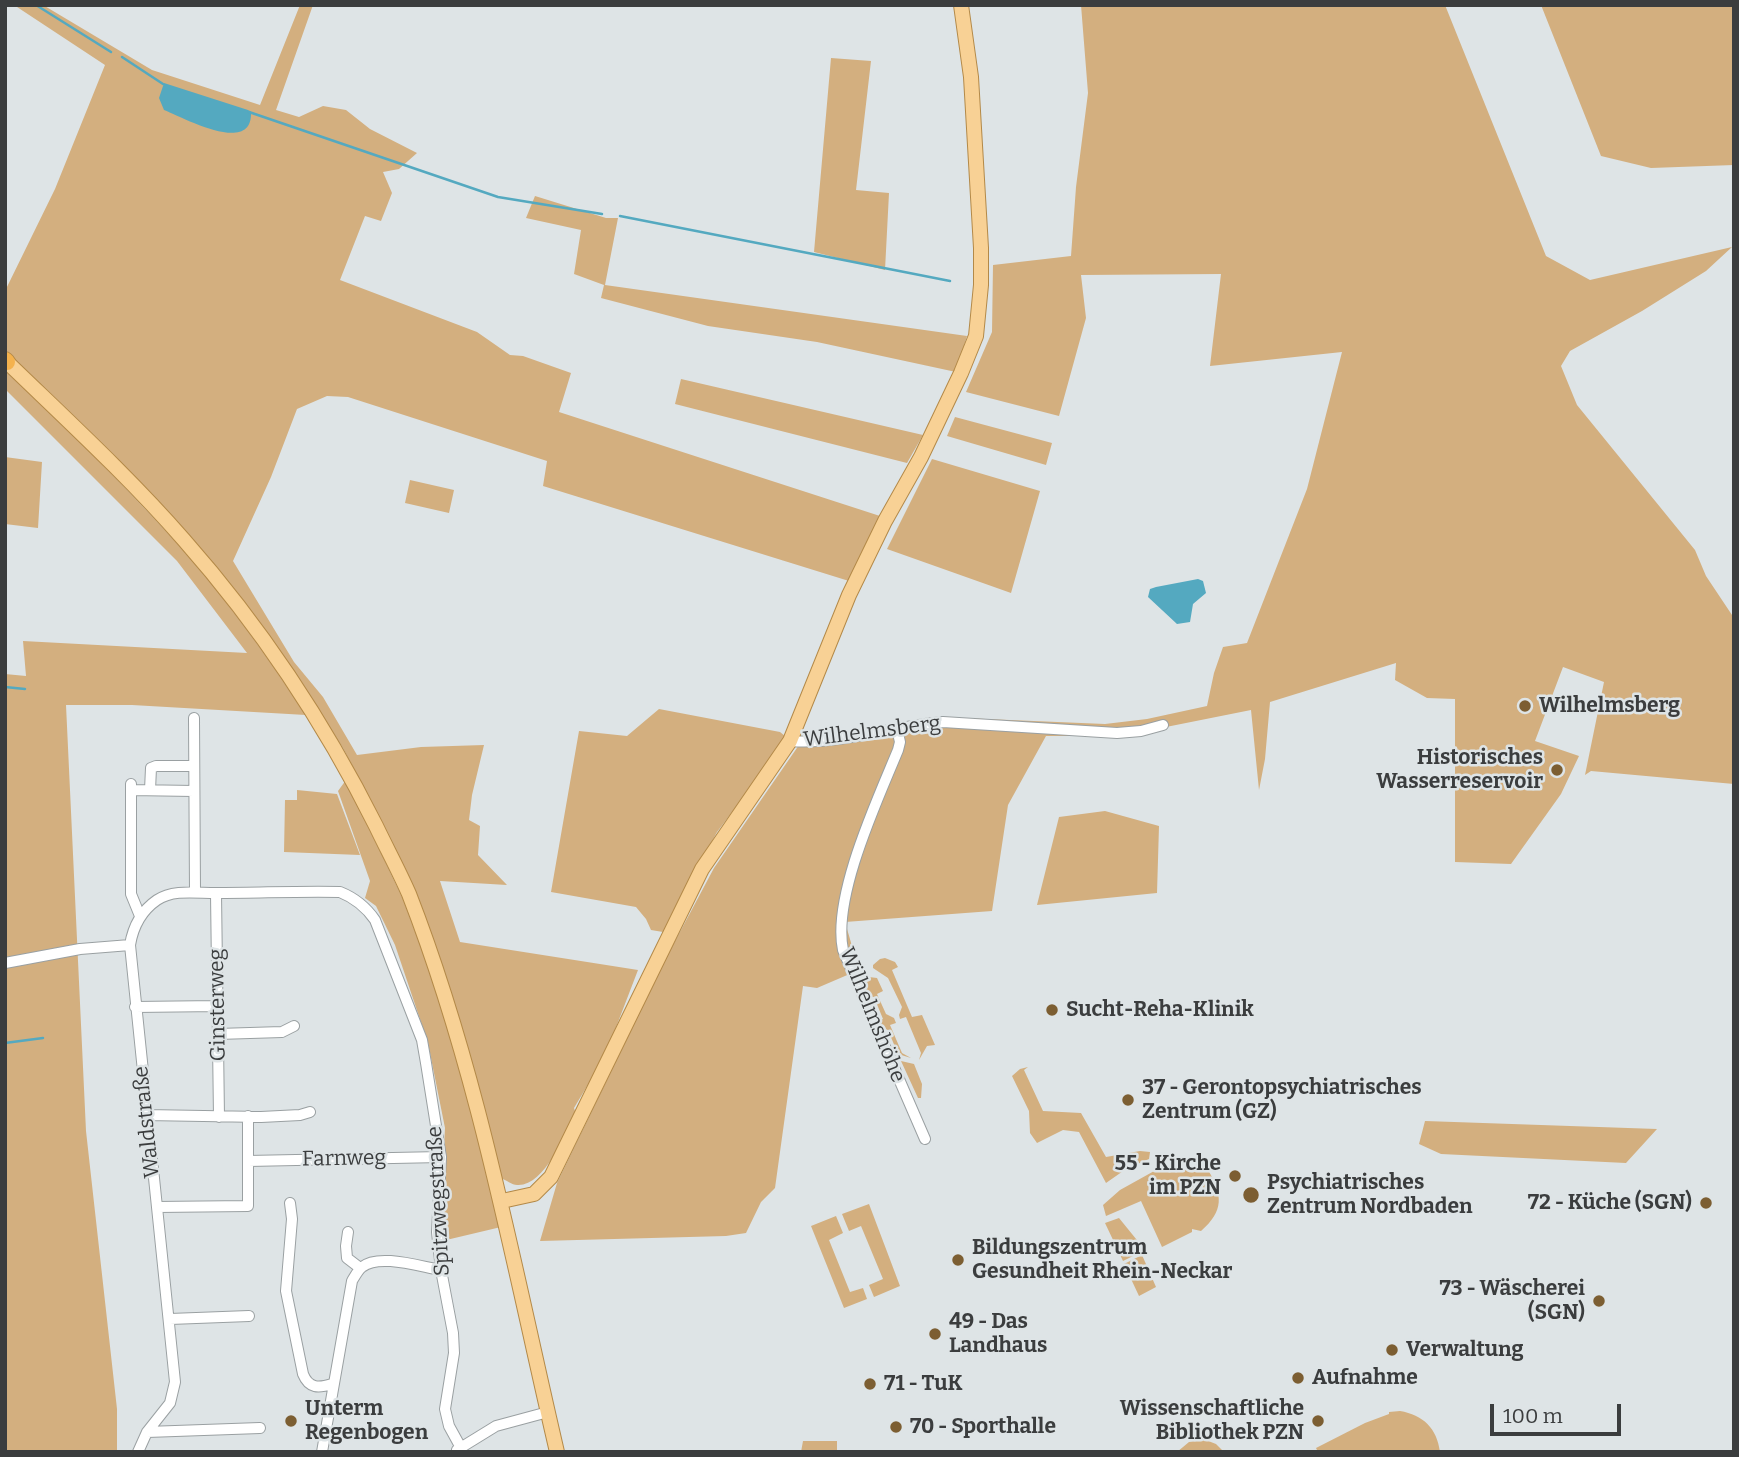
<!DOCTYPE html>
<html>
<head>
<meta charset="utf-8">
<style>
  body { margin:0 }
  #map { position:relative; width:1739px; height:1457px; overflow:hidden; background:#dee4e6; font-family:Bitter,serif }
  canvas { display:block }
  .frame { position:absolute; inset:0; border:7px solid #3b3d3e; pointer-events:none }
  .scale { position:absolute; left:1490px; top:1404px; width:131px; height:32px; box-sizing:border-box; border:4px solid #3b3d3e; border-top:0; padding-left:9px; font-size:21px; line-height:24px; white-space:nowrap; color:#3b3d3e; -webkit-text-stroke:5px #dee4e6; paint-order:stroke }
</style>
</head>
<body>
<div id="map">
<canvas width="1739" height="1457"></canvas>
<div class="frame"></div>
<div class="scale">100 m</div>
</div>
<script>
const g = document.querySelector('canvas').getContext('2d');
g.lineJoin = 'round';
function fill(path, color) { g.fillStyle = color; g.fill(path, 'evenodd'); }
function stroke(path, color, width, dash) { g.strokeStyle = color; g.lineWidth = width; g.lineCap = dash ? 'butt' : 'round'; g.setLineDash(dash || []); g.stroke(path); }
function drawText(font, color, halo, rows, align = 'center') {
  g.font = font + ' Bitter,serif'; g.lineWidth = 5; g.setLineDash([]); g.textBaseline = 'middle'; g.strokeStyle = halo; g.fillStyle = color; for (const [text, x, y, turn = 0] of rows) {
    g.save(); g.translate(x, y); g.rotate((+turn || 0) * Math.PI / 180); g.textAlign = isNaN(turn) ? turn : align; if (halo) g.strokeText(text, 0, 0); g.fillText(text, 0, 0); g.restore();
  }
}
fill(new Path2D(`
  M14 5H43L152 70 260 105 300 5H313L276 110 299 117 323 106 346 110 370 129 417 153 399 169 383 172 392 193 381 221 365 216 340 280 477 332 510 355 523 356 571 373 559 412 880 516 849 581 543 486 547 461 348 397 327 396 297 409 271 477 233 561 294 662 323 697 357 755 421 747 484 745 472 795 469 820 480 826 478 855 507 885 440 881 460 942 638 970 605 1056 574 1108 576 1114C565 1134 544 1187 517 1185 512 1185 506 1180 501 1178L473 1068 453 1003 378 815 343 748 293 671 95 439 5 351V291L55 189 105 65Z
  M1081 5H1445L1546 256 1590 280 1732 247 1706 271 1642 311 1570 351 1561 366 1577 405 1695 550 1706 576 1734 618V784L1591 771 1585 775 1604 682 1563 667 1535 741 1579 756 1561 794 1511 864 1455 862V699L1427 698 1395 680 1396 663 1270 702 1265 759 1259 790 1251 710 1151 730 1138 736H1046L1008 805 992 911 845 922 859 970 817 988 803 986 775 1188 761 1202 746 1233 726 1236 540 1241 557 1183 664 962 714 868 799 745 820 743 816 735 841 734 938 717 1105 724 1147 719 1207 706 1214 673 1223 647 1247 643 1307 489 1342 352 1210 366 1221 274 1081 275 1086 318 1059 416 966 392 992 332 993 265 1071 256 1076 187 1088 93Z
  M1541 5H1734V165L1651 168 1601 156Z
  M831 58 871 61 856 190 889 193 885 270 814 252Z
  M535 196 606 218H618L605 285 967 336 956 372 817 342 708 326 601 298 604 285 574 274 581 230 526 218Z
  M5 369C63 424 120 481 174 540 223 594 266 654 306 715L132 705H66L86 1131 117 1409V1452H5V674L26 676 23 641 247 653 177 561 5 389Z
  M681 379 923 435 907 463 675 404Z
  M955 417 1052 443 1046 465 947 436Z
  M5 457 42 462 38 528 5 524Z
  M932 459 1040 491 1011 593 887 549Z
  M410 480 454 490 449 513 405 503Z
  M659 709 780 732 785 736 763 771 717 832 663 932 651 930 646 919 636 907 551 892 579 731 627 736Z
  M346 780 403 899 445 1012 501 1227 442 1241 441 1201 445 1128 428 1043 395 945 376 906 365 898 370 881 338 791Z
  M297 790 337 794 360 855 284 852 285 800H297Z
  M1105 811 1159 826 1157 893 1037 905 1059 817Z
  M885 958 895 962 898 967 892 970 912 1017 922 1015 935 1045 927 1046 919 1060 921 1053 906 1017 900 1019 899 1015 902 1007 888 978 873 968V965L880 959Z
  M869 977 877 978 883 991 877 994 886 1014 894 1018 896 1023 890 1025 902 1053 911 1058 898 1054 888 1030 880 1027 878 1021 883 1019 874 997 866 996 863 983 865 978Z
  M901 1061 914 1064 922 1084 921 1098H918Z
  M1028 1067 1024 1070 1043 1111 1081 1113 1106 1157 1140 1151 1150 1152 1149 1159 1126 1169 1106 1183 1079 1132 1063 1130 1037 1143 1030 1133 1029 1111 1012 1076 1020 1069Z
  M1425 1121 1657 1129 1626 1163 1441 1154 1419 1144Z
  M1156 1170H1208C1223 1195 1224 1211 1201 1231L1192 1229V1232L1162 1247 1141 1201 1106 1216 1103 1205 1120 1190Z
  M869 1204 900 1286 874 1297 869 1285 883 1279 861 1226 849 1231 842 1214Z
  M836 1216 843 1233 829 1240 850 1292 863 1288 867 1299 844 1308 811 1226Z
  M1119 1218 1145 1250 1123 1261 1105 1223Z
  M1142 1255 1156 1287 1139 1296 1124 1264Z
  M1400 1411C1423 1415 1437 1428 1440 1452H1318L1316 1448 1365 1423 1389 1414V1412Z
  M1203 1439 1216 1444 1224 1452H1177L1189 1442Z
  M803 1441H837V1452H801Z`), '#d3af7f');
fill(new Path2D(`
  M164 83 248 110 251 112C253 156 184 118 164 110L159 98Z
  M1198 579 1203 581 1206 593 1193 604 1190 622 1177 624 1148 597 1150 589 1156 587Z`), '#54a9c0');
stroke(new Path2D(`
  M36 5 111 52
  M122 57 163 84
  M249 112 498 197 602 214
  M620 216 950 281
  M5 687 25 689
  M5 1043 43 1038`), '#54a9c0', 2.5);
const minor = new Path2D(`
  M194 718 195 892
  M897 729 900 742 898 750C877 801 832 897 843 950L925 1139
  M790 741C841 745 892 726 943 722L1117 733 1141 731 1163 725
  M131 784V894L140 916
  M131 790 194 791
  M150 790 151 768 156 766H194
  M216 894 219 1117
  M5 963 80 949 130 945
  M135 1007 218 1006
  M218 1034 282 1032 294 1026
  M146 1115 261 1117 300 1115 310 1112
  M248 1161 441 1157
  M290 1203 292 1219 286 1291 303 1374C309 1389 319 1388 332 1384
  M157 1207 248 1206V1116
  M348 1232 346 1246 347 1258 360 1268
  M170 1319 249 1316
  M147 1432 260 1428
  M457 1450 496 1426 548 1412
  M138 1452 147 1432 170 1403 175 1382 130 945C133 927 141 911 157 900 175 888 200 894 221 893 260 893 300 891 340 892 355 898 366 907 375 920L422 1040 426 1063 441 1157 437 1232 441 1270 453 1333 454 1353 445 1409 449 1426 460 1446
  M322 1452 352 1281C355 1276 358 1270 362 1267 379 1253 421 1267 441 1270`);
const major = new Path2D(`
  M7 362C67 420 129 477 184 540 260 626 325 724 376 826 387 849 399 871 409 894 479 1074 513 1264 557 1452
  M502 1201 534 1194 551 1177 702 869 790 741 849 595 885 521 921 457 961 373 976 336 981 285V248L971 77 961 5`);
const highway = new Path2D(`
  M5 360 7 362`);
stroke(minor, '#9aa0a2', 12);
stroke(major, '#b38948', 16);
stroke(highway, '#b38948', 18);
stroke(minor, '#fff', 10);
stroke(major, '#f8d195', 14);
stroke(highway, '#f4b24e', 16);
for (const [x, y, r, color] of [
  [1525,706,7,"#7c5e32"],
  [1557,770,7,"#7c5e32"],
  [1052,1010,7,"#7c5e32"],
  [1128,1100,7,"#7c5e32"],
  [1235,1176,7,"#7c5e32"],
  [1251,1195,9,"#7c5e32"],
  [1706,1203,7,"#7c5e32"],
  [958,1260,7,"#7c5e32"],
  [1599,1301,7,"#7c5e32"],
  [935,1334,7,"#7c5e32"],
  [1392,1350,7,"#7c5e32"],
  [1298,1378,7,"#7c5e32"],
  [870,1384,7,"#7c5e32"],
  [291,1421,7,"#7c5e32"],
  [1318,1421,7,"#7c5e32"],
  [896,1427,7,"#7c5e32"]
]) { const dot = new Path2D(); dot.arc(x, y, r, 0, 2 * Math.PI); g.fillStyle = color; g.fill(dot); stroke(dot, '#dee4e6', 2.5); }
drawText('bold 21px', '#3b3d3e', '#dee4e6', [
  ["Wilhelmsberg",1539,706],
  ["Historisches",1543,758,"right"],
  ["Wasserreservoir",1543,782,"right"],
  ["Sucht-Reha-Klinik",1066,1010],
  ["37 - Gerontopsychiatrisches",1142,1088],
  ["Zentrum (GZ)",1142,1112],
  ["55 - Kirche",1221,1164,"right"],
  ["im PZN",1221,1188,"right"],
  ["Psychiatrisches",1267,1183],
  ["Zentrum Nordbaden",1267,1207],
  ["72 - Küche (SGN)",1692,1203,"right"],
  ["Bildungszentrum",972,1248],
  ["Gesundheit Rhein-Neckar",972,1272],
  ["73 - Wäscherei",1585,1289,"right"],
  ["(SGN)",1585,1313,"right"],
  ["49 - Das",949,1322],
  ["Landhaus",949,1346],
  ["Verwaltung",1406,1350],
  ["Aufnahme",1312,1378],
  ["71 - TuK",884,1384],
  ["Unterm",305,1409],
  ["Regenbogen",305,1433],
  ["Wissenschaftliche",1304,1409,"right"],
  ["Bibliothek PZN",1304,1433,"right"],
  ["70 - Sporthalle",910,1427]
], 'left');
drawText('21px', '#3b3d3e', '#dee4e6', [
  ["Wilhelmsberg",872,732,-7],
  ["Ginsterweg",218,1005,-91],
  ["Wilhelmshöhe",872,1015,68],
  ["Waldstraße",147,1122,-96],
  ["Farnweg",344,1159,-1],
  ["Spitzwegstraße",439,1201,-93]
]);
</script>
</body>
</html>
